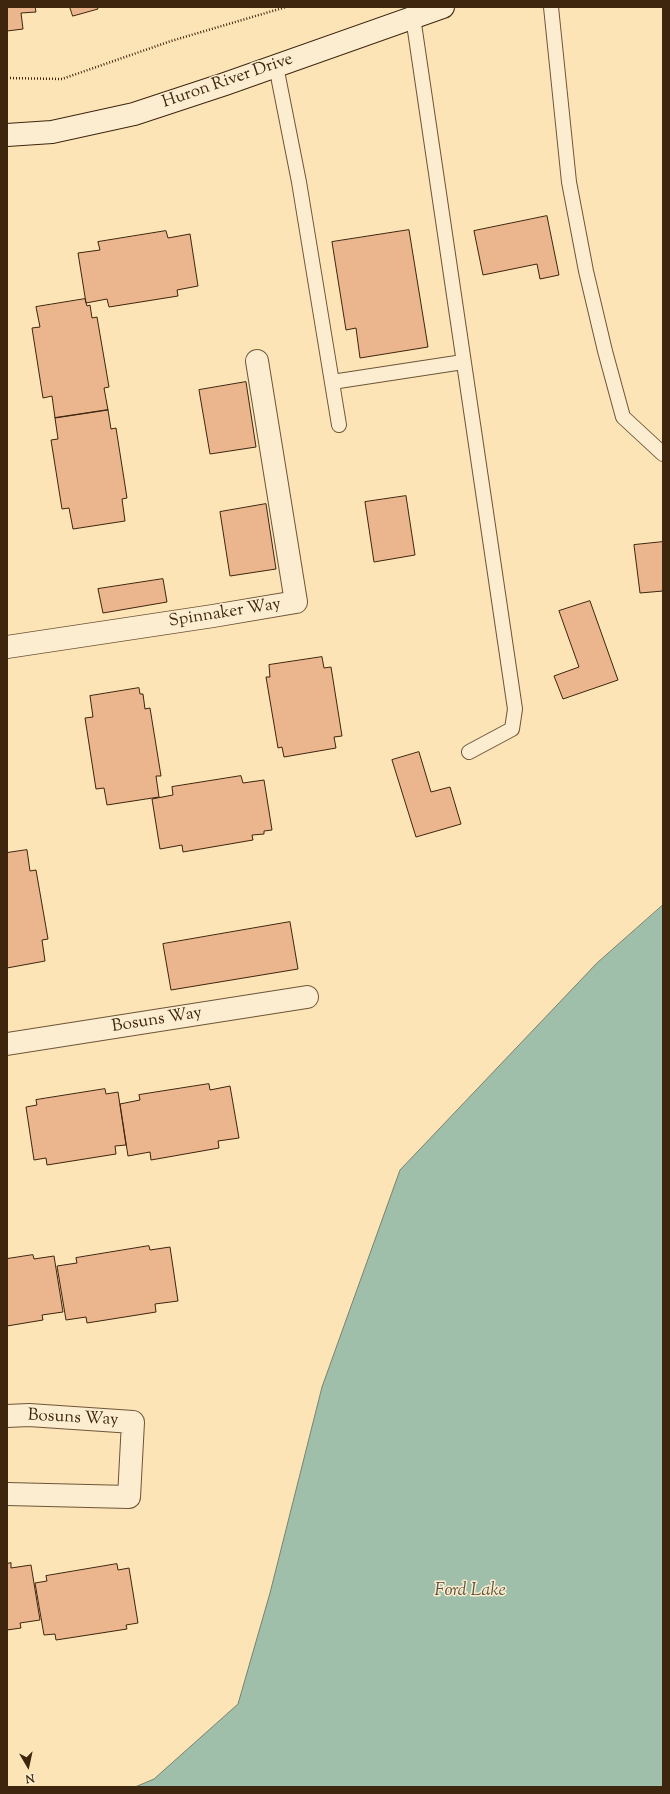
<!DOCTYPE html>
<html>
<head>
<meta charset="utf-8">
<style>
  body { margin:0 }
  #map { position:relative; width:670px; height:1794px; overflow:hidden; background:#fce4b6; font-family:"Sorts Mill Goudy",serif }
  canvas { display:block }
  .frame { position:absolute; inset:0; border:8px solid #3d250e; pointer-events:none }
  .north { position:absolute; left:8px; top:1746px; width:40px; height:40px; -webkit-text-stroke:3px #fdedd0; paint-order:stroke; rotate:171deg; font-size:11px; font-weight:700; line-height:16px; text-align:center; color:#3d250e }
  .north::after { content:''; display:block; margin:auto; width:14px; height:18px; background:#3d250e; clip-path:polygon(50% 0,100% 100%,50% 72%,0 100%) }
</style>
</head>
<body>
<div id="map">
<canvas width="670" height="1794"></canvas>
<div class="frame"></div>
<div class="north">N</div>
</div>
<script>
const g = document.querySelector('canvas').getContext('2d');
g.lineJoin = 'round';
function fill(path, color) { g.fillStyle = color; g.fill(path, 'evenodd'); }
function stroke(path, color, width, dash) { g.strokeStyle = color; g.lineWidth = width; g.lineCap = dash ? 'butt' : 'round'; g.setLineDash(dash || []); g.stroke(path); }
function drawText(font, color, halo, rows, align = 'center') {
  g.font = font + ' "Sorts Mill Goudy",serif'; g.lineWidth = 3; g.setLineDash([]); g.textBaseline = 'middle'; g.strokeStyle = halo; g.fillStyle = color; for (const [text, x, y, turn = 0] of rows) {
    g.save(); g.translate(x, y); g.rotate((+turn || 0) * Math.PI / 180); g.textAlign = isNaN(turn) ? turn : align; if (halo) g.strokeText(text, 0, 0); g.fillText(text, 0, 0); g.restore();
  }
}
const water = new Path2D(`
  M663 905V1787H135L154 1779 238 1704 270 1593 322 1387 400 1170 597 963Z`);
fill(water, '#a0bfaa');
stroke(water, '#78816c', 1);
const building = new Path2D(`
  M7 7H35L36 12 21 13 23 29 7 31Z
  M70 7H97L98 9 73 16Z
  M547 216 559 275 540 279 537 264 483 275 474 231Z
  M409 230 428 347 360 358 356 328 346 330 332 242Z
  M166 231 168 238 190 234 198 286 177 290 178 296 109 307 107 299 86 303 78 253 100 250 98 242Z
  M85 299 87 306 90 305 92 318 97 317 109 387 104 388 108 410 55 418 52 396 43 398 32 328 40 327 36 307Z
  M246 382 256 447 210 454 199 390Z
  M108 410 111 429 116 428 127 498 122 499 125 521 73 529 69 508 62 509 51 440 58 439 55 418Z
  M406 496 415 555 374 562 365 502Z
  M266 504 276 569 230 576 220 512Z
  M663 542V591L640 593 634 545Z
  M163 579 167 602 103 613 98 589Z
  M590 601 618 680 563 699 554 676 579 667 559 611Z
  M322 657 324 668 331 667 342 736 334 737 336 748 284 757 282 747 278 748 266 677H270L269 665Z
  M139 688 140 694H143L145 709 150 708 161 776H156L159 797 107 805 104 788 96 789 85 718 93 717 90 696Z
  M419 752 431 792 450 787 461 824 416 837 392 760Z
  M241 776 243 783 264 780 272 830 264 831V834L252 835 253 840 183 852 182 845 160 849 152 799 173 795 172 787Z
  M27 850 30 871 36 870 48 939 42 940 45 961 7 968V853Z
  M290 922 298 969 171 990 163 944Z
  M209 1084 210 1090 230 1086 239 1138 218 1141 219 1148 151 1160 150 1152 128 1156 120 1104 140 1100 139 1095Z
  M105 1089 106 1094 118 1092 126 1145 115 1146 116 1154 47 1165 46 1158 34 1160 26 1107 37 1105 36 1100Z
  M149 1246 150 1250 170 1247 178 1301 155 1304 156 1312 87 1323 86 1317 66 1320 57 1266 77 1263 76 1258Z
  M33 1255 34 1259 54 1256 63 1312 42 1315 43 1320 7 1326V1259Z
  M11 1563V1568L31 1565 40 1620 20 1623 21 1628 7 1630V1564Z
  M117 1564 118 1570 129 1568 138 1623 126 1625 127 1629 56 1640 55 1634 44 1635 35 1583 47 1581 46 1576Z`);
fill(building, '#ebb58d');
stroke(building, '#3d250e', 1);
const lane = new Path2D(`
  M551 7 569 182 586 271 605 351 623 417 663 454
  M413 17 515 709 512 729 469 752
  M276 66 299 182 339 425
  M332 382 463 362`);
const street = new Path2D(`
  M7 647 213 616 296 602 257 361
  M7 1044 307 997
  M7 1416 29 1415 133 1422 129 1497 7 1494`);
const secondary = new Path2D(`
  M7 135 52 132 134 114 225 84 443 7`);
stroke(lane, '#6d5538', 16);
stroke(street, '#6d5538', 24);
stroke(secondary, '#3d250e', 24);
stroke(new Path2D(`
  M7 78 62 79 171 41 286 7`), '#3d250e', 2.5, [1, 2]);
stroke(lane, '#fdedd0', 14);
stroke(street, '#fdedd0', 22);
stroke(secondary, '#fdedd0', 22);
drawText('17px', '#3d250e', '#fdedd0', [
  ["Huron River Drive",228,82,-19],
  ["Spinnaker Way",225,614,-9],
  ["Bosuns Way",157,1021,-9],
  ["Bosuns Way",73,1419,3]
]);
drawText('italic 18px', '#5b533d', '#fdedd0', [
  ["Ford Lake",470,1592]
]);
</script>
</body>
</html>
